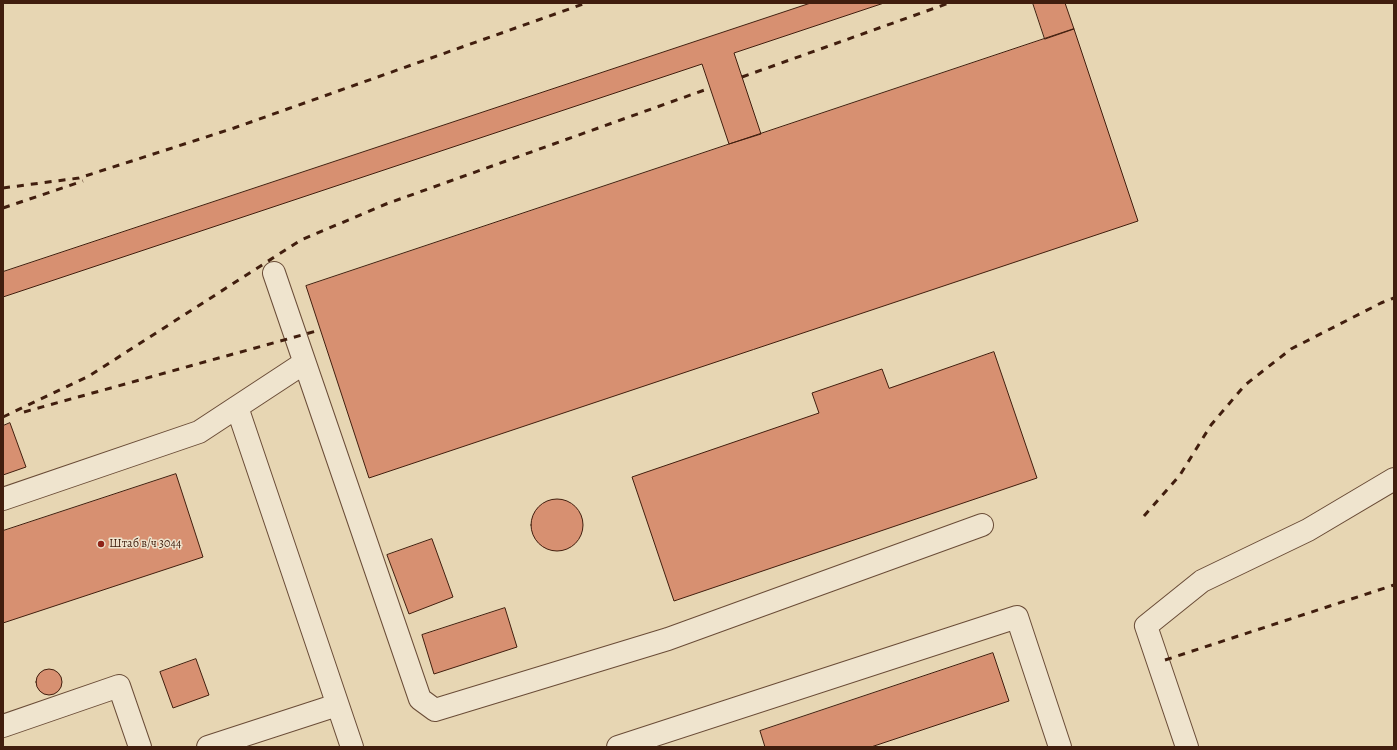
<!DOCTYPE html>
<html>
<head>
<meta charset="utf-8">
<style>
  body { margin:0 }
  #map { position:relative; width:1397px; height:750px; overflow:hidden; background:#e7d6b3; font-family:Alegreya,serif }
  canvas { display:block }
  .frame { position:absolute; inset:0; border:4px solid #411e0e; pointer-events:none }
</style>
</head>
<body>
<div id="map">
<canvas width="1397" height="750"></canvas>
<div class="frame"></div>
</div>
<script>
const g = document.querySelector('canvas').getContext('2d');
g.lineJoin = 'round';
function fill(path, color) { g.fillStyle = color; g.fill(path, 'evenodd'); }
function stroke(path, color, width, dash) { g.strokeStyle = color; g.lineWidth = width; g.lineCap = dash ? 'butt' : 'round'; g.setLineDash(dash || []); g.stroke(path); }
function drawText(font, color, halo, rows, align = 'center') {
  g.font = font + ' Alegreya,serif'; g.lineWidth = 3; g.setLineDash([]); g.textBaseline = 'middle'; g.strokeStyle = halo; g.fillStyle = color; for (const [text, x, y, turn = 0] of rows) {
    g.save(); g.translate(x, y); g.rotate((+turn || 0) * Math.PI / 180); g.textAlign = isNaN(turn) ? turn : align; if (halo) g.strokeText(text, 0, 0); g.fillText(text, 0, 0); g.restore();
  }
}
const building = new Path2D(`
  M811 3H884L734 53 761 134 729 144 702 64 3 297V272Z
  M1033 3H1065L1074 29 1045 39Z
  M1074 29 1138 221 369 478 306 286Z
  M994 352 1037 478 674 601 632 477 819 413 812 393 882 369 889 388Z
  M10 423 26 467 3 475V426Z
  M176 474 203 557 3 623V531Z
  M531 525a26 26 0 1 1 52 0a26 26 0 1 1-52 0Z
  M432 539 453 597 409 614 387 555Z
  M505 608 517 647 434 674 422 635Z
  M993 653 1009 701 871 747H765L760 731Z
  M196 659 209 695 173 708 160 672Z
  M36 682a13 13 0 1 1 26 0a13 13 0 1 1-26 0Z`);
fill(building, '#d79071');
stroke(building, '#411e0e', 1);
const minor = new Path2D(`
  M274 273 420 699 435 710 668 639 982 525
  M237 407 352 747
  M3 499 199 432 304 363
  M3 726 119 686 140 747
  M208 747 337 705
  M618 747 1017 617 1060 747
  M1187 747 1146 626 1202 581 1308 530 1394 479`);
stroke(minor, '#6a4c37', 24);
stroke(minor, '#efe4ce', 22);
stroke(new Path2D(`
  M742 77 949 3
  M3 188 79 178 234 128 586 3
  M3 208 83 181
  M24 412 320 330
  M3 417 89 376 301 240 386 204 710 88
  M1144 516 1180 475 1211 425 1245 385 1291 349 1381 303 1394 298
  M1165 660 1394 585`), '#411e0e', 3, [7, 7]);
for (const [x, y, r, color] of [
  [101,544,4,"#8f2418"]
]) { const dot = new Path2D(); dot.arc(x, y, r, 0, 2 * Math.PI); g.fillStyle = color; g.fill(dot); stroke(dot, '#efe4ce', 1.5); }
drawText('12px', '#411e0e', '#efe4ce', [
  ["Штаб в/ч 3044",109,544]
], 'left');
</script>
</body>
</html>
